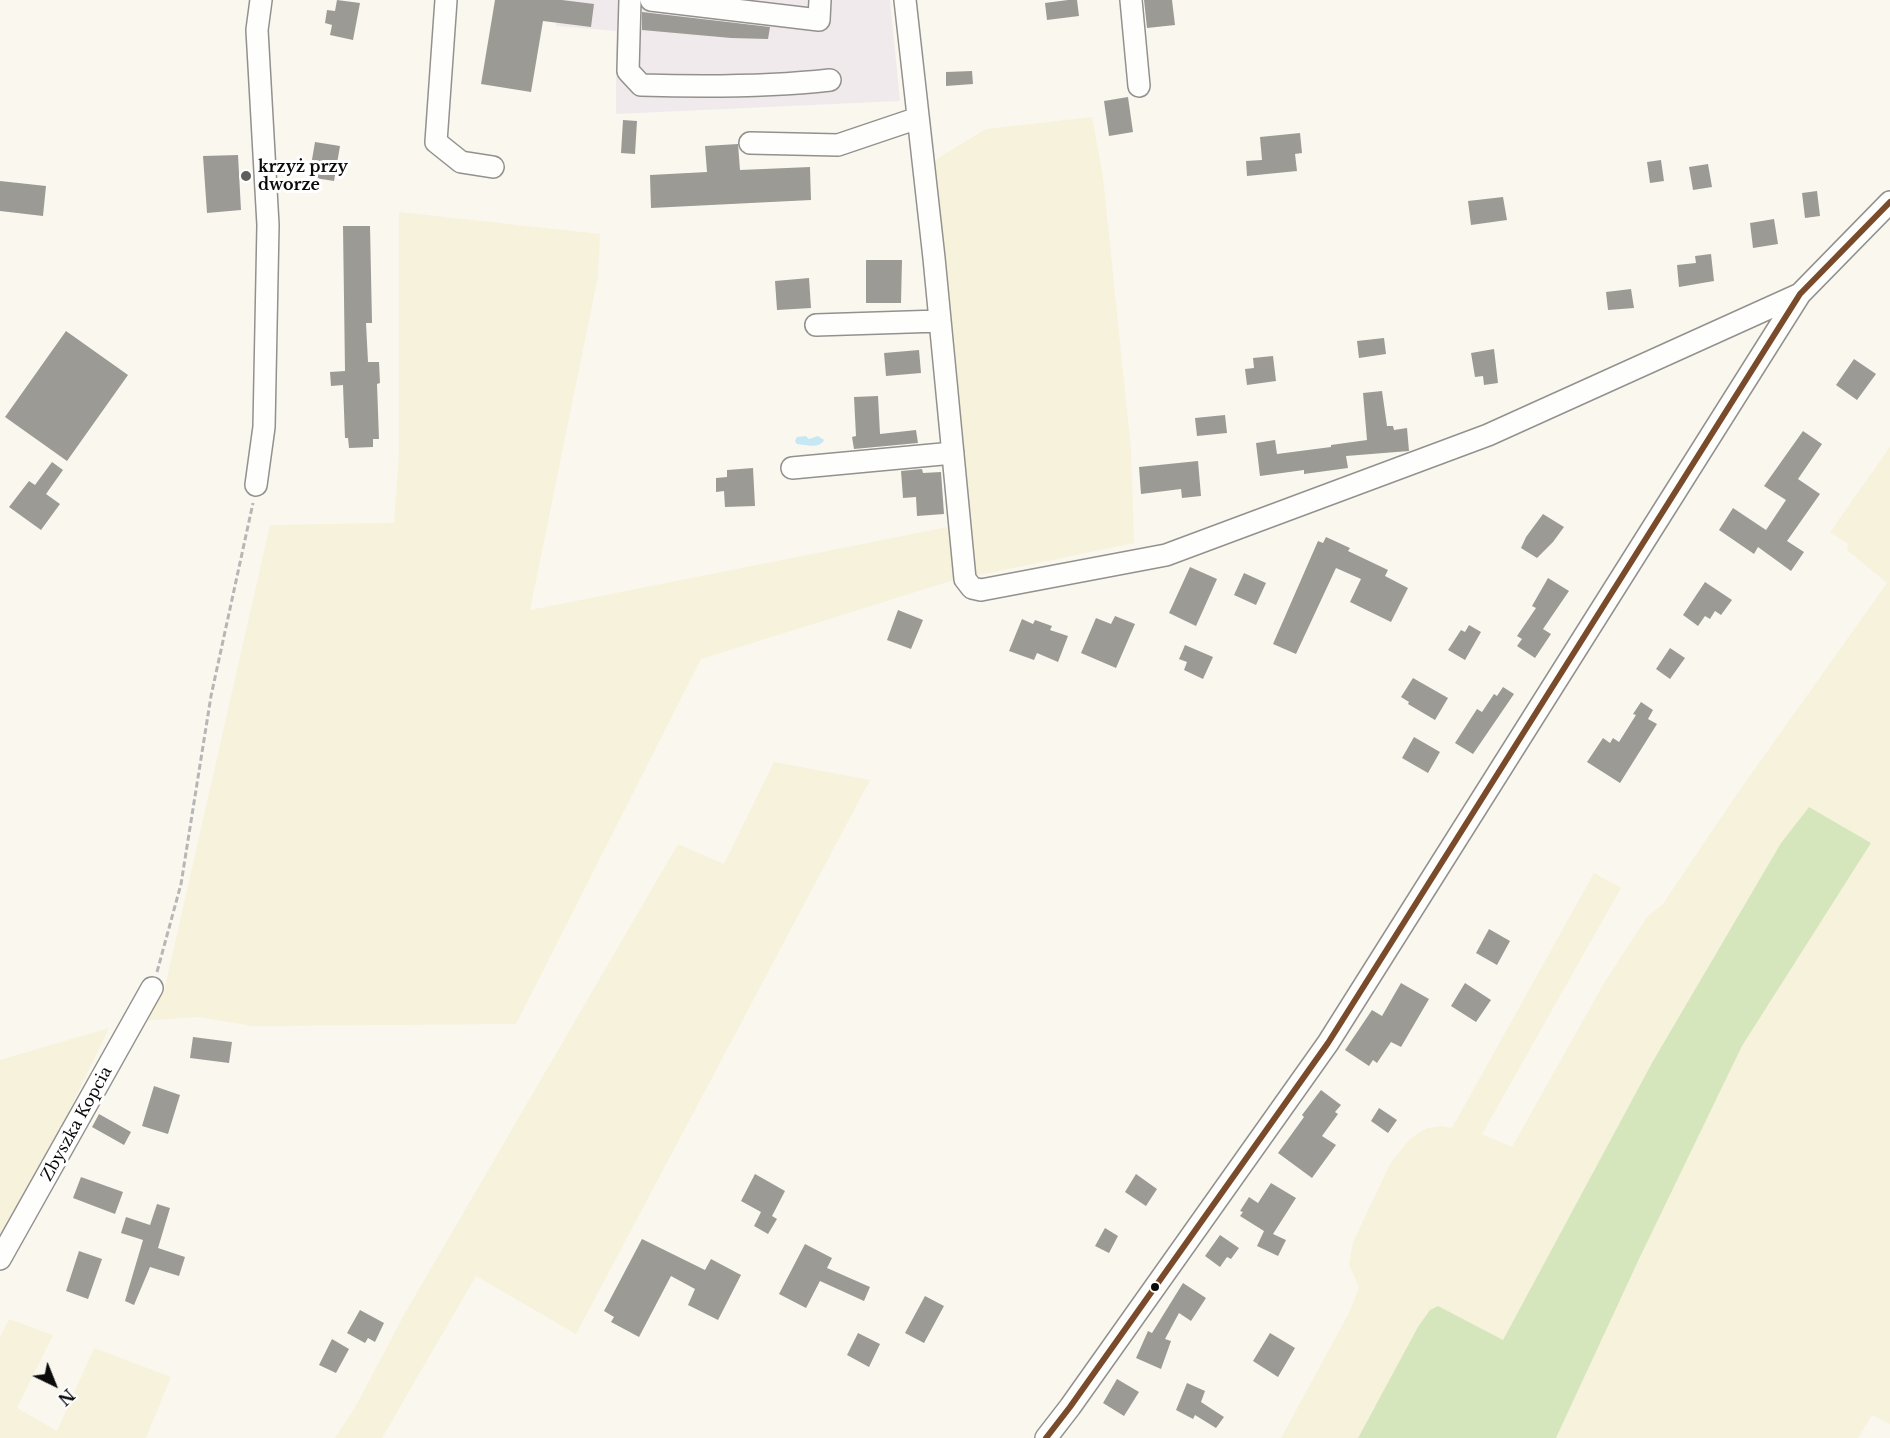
<!DOCTYPE html>
<html>
<head>
<meta charset="utf-8">
<style>
  body { margin:0 }
  #map { position:relative; width:1890px; height:1438px; overflow:hidden; background:#faf7ef; font-family:"Libre Baskerville",serif }
  canvas { display:block }
  .north { position:absolute; left:24px; top:1354px; width:60px; height:60px; -webkit-text-stroke:4px #fff; paint-order:stroke; rotate:137deg; font-size:16px; font-weight:700; line-height:24px; text-align:center; color:#0b0b0b }
  .north::after { content:''; display:block; margin:auto; width:21px; height:27px; background:#0b0b0b; clip-path:polygon(50% 0,100% 100%,50% 72%,0 100%) }
</style>
</head>
<body>
<div id="map">
<canvas width="1890" height="1438"></canvas>
<div class="north">N</div>
</div>
<script>
const g = document.querySelector('canvas').getContext('2d');
g.lineJoin = 'round';
function fill(path, color) { g.fillStyle = color; g.fill(path, 'evenodd'); }
function stroke(path, color, width, dash) { g.strokeStyle = color; g.lineWidth = width; g.lineCap = dash ? 'butt' : 'round'; g.setLineDash(dash || []); g.stroke(path); }
function drawText(font, color, halo, rows, align = 'center') {
  g.font = font + ' "Libre Baskerville",serif'; g.lineWidth = 6; g.setLineDash([]); g.textBaseline = 'middle'; g.strokeStyle = halo; g.fillStyle = color; for (const [text, x, y, turn = 0] of rows) {
    g.save(); g.translate(x, y); g.rotate((+turn || 0) * Math.PI / 180); g.textAlign = isNaN(turn) ? turn : align; if (halo) g.strokeText(text, 0, 0); g.fillText(text, 0, 0); g.restore();
  }
}
fill(new Path2D(`
  M559 0H890L900 101 616 114V31L556 26Z`), '#f1eaed');
fill(new Path2D(`
  M1092 117 1103 177 1131 450 1134 543 975 576 930 163 986 129Z
  M399 212 600 234 598 276 530 610 953 526 957 579 701 659 516 1024 252 1026 199 1017 143 1021 164 991 270 525 394 523 399 452Z
  M1890 447V1424L1872 1415 1858 1438H1556L1640 1257 1742 1046 1871 843 1809 807 1781 843 1653 1061 1503 1341 1374 1407 1358 1438H1281L1350 1311 1359 1287 1349 1265 1353 1242 1390 1164 1408 1141 1418 1133 1428 1128 1442 1126 1452 1128 1594 873 1621 888 1482 1134 1512 1147 1604 983 1647 917 1662 905 1739 791 1887 583 1847 550 1848 544 1830 532Z
  M774 762 870 780 576 1334 476 1276 382 1438H335L354 1409 405 1313 678 844 724 864Z
  M109 1028 53 1144 0 1238V1060Z
  M9 1319 53 1335 17 1408 57 1431 94 1348 171 1377 146 1438H0V1337Z`), '#f7f2db');
fill(new Path2D(`
  M1809 807 1871 843 1742 1046 1640 1257 1556 1438H1358L1418 1327 1430 1310 1438 1306 1503 1340 1653 1061 1781 843Z`), '#d5e6bd');
fill(new Path2D(`
  M806 436 809 439 818 436 824 440C820 449 806 445 797 444L795 441 797 437Z`), '#c6e7f4');
fill(new Path2D(`
  M337 0 360 3 353 40 330 35 332 25 325 23 327 10 335 11Z
  M495 0H562L594 4 591 27 543 21 531 92 481 84Z
  M1068 0H1077L1079 16 1047 20 1045 3Z
  M1144 0H1172L1175 25 1147 28Z
  M642 12 770 27 768 39 731 38 642 30Z
  M972 71 973 84 946 86V72Z
  M1128 97 1133 132 1109 136 1104 101Z
  M623 120 637 121 635 154 621 153Z
  M1300 133 1302 153 1295 154 1297 171 1247 176 1246 161 1262 160 1260 137Z
  M315 142 340 146 334 181 309 177Z
  M738 144 740 170 810 167 811 200 651 208 650 175 707 172 705 146Z
  M238 155 241 210 207 213 203 156Z
  M1661 160 1664 181 1650 183 1647 162Z
  M1708 164 1712 187 1693 190 1689 167Z
  M0 181 46 186 43 216 0 211Z
  M1817 191 1820 216 1805 218 1802 193Z
  M1503 197 1507 220 1471 225 1468 201Z
  M1774 219 1778 244 1753 248 1750 223Z
  M343 226H370L372 323H366L368 362H379L380 383 377 384 379 439H373V447L349 448 348 438H345L343 385 331 386 330 372 345 371Z
  M1711 254 1714 281 1679 287 1677 265 1696 263 1695 256Z
  M866 260H902L901 303H866Z
  M809 278 811 308 777 310 775 281Z
  M1631 289 1634 308 1608 310 1606 292Z
  M66 331 128 375 67 461 5 417Z
  M1384 338 1386 354 1359 358 1357 341Z
  M1494 349 1498 383 1484 385 1483 376 1475 377 1471 353Z
  M919 350 921 373 886 376 884 353Z
  M1273 356 1276 381 1247 385 1245 369 1254 368 1253 358Z
  M1854 359 1876 374 1857 400 1836 385Z
  M1382 391 1387 426H1393L1394 430 1407 428 1409 451 1346 456 1348 468 1304 474V470L1260 476 1256 443 1275 440 1277 454 1331 447V445L1367 440 1363 393Z
  M878 396 880 434 916 430 918 443 854 449 852 437 856 436 854 397Z
  M1225 415 1227 433 1197 436 1195 418Z
  M1803 431 1822 444 1798 479 1820 494 1787 541 1804 552 1791 571 1758 547 1754 554 1719 530 1733 508 1766 530 1786 500 1764 486Z
  M1198 461 1201 496 1182 498 1181 489 1141 494 1139 467Z
  M52 462 63 470 46 494 60 504 41 530 9 507 29 481 35 485Z
  M753 468 755 506 725 507 724 491 716 492V478L727 477V470Z
  M922 469 923 473 941 472 944 514 917 516 916 497 903 498 901 471Z
  M1543 514 1564 527 1553 542 1537 558 1521 548 1526 537Z
  M1326 537 1350 548 1348 551 1388 570 1385 576 1408 588 1391 622 1350 602 1361 579 1336 568 1296 654 1273 644 1318 541 1323 543Z
  M1190 567 1217 579 1196 626 1169 613Z
  M1244 573 1266 583 1256 605 1234 595Z
  M1548 578 1569 591 1543 629 1551 634 1535 658 1517 646 1522 639 1517 636 1536 608 1532 606Z
  M1705 582 1732 600 1721 615 1715 611 1710 619 1705 616 1698 626 1683 615Z
  M898 610 923 620 911 649 887 640Z
  M1115 616 1135 624 1116 668 1081 653 1096 618 1111 624Z
  M1022 619 1033 624 1035 620 1052 626 1050 630 1068 636 1058 662 1037 653 1034 660 1009 651Z
  M1469 625 1481 632 1465 660 1448 650 1461 630 1465 632Z
  M1185 645 1213 657 1203 679 1184 670 1187 662 1179 659Z
  M1670 648 1685 658 1670 679 1656 669Z
  M1413 678 1448 698 1435 720 1408 704 1409 702 1401 697Z
  M1503 687 1514 694 1473 754 1455 743 1477 709 1482 712 1494 694 1497 696Z
  M1641 702 1653 710 1648 719 1657 724 1620 783 1587 762 1603 738 1610 743 1613 738 1619 742 1636 715 1633 714Z
  M1414 737 1440 752 1428 773 1402 758Z
  M1489 929 1510 941 1497 965 1476 953Z
  M1401 983 1429 999 1401 1047 1391 1042 1377 1063 1373 1060 1369 1066 1345 1050 1372 1010 1382 1016Z
  M1465 983 1491 1000 1476 1022 1451 1006Z
  M193 1037 232 1042 229 1063 190 1058Z
  M154 1086 180 1095 168 1134 142 1126Z
  M1321 1090 1341 1105 1335 1112 1338 1114 1322 1136 1336 1145 1312 1178 1278 1153 1304 1117 1302 1115Z
  M1379 1108 1397 1120 1388 1133 1371 1121Z
  M99 1114 131 1132 124 1145 92 1127Z
  M755 1174 785 1191 772 1216 777 1219 768 1234 754 1226 761 1212 741 1201Z
  M1136 1174 1157 1189 1146 1206 1125 1192Z
  M81 1177 123 1192 115 1214 73 1198Z
  M1271 1183 1296 1198 1273 1234 1286 1240 1278 1256 1257 1246 1264 1231 1240 1216 1243 1212 1240 1211 1249 1197 1258 1203Z
  M157 1204 170 1208 158 1248 185 1257 179 1276 150 1267 134 1305 125 1301 143 1240 121 1233 126 1217 150 1225Z
  M1105 1228 1118 1236 1109 1253 1095 1246Z
  M1220 1235 1239 1248 1231 1259 1227 1257 1220 1267 1205 1256Z
  M642 1239 705 1270 711 1259 741 1275 718 1320 688 1305 695 1289 671 1276 639 1337 611 1322 614 1317 604 1311Z
  M805 1244 832 1258 827 1268 870 1287 864 1301 820 1281 806 1308 779 1294Z
  M79 1251 102 1259 88 1299 66 1291Z
  M1183 1283 1206 1298 1191 1321 1179 1313 1165 1339 1171 1341 1161 1369 1136 1358 1148 1331 1152 1333Z
  M925 1296 944 1306 924 1343 905 1333Z
  M360 1310 384 1323 375 1342 368 1338 365 1343 347 1333Z
  M858 1333 880 1344 869 1367 847 1355Z
  M1270 1333 1295 1348 1278 1377 1253 1361Z
  M332 1339 349 1349 336 1373 319 1365Z
  M1117 1379 1139 1392 1124 1416 1103 1403Z
  M1187 1383 1205 1391 1201 1402 1224 1417 1216 1428 1195 1415 1193 1419 1176 1410Z`), '#9c9a95');
const minor = new Path2D(`
  M446 0 436 142 461 162 493 167
  M630 0 628 71 641 85C704 87 767 87 830 80
  M651 0 819 20 820 0
  M905 0 934 258 965 579 972 588 981 590 1166 555 1488 435 1800 294
  M1131 0 1139 86
  M750 143 838 145 918 118
  M816 325 939 321
  M792 468 953 453
  M256 485 264 427 268 225 257 30 261 0
  M0 1259 152 988
  M1046 1438 1070 1407 1328 1043 1800 294 1890 202`);
stroke(minor, '#93918e', 24);
stroke(new Path2D(`
  M157 972 181 884 211 696 253 503`), '#b7b6b5', 3, [6, 3]);
stroke(minor, '#fefefd', 21);
stroke(new Path2D(`
  M1046 1438 1070 1407 1328 1043 1800 294 1890 202`), '#7a4b2a', 6);
for (const [x, y, r, color] of [
  [246,176,6,"#5f5e5b"],
  [1155,1287,5,"#0b0b0b"]
]) { const dot = new Path2D(); dot.arc(x, y, r, 0, 2 * Math.PI); g.fillStyle = color; g.fill(dot); stroke(dot, '#fff', 2); }
drawText('bold 16px', '#0b0b0b', '#fff', [
  ["krzyż przy",258,167],
  ["dworze",258,185]
], 'left');
drawText('16px', '#0b0b0b', '#fff', [
  ["Zbyszka Kopcia",77,1124,-61]
]);
</script>
</body>
</html>
